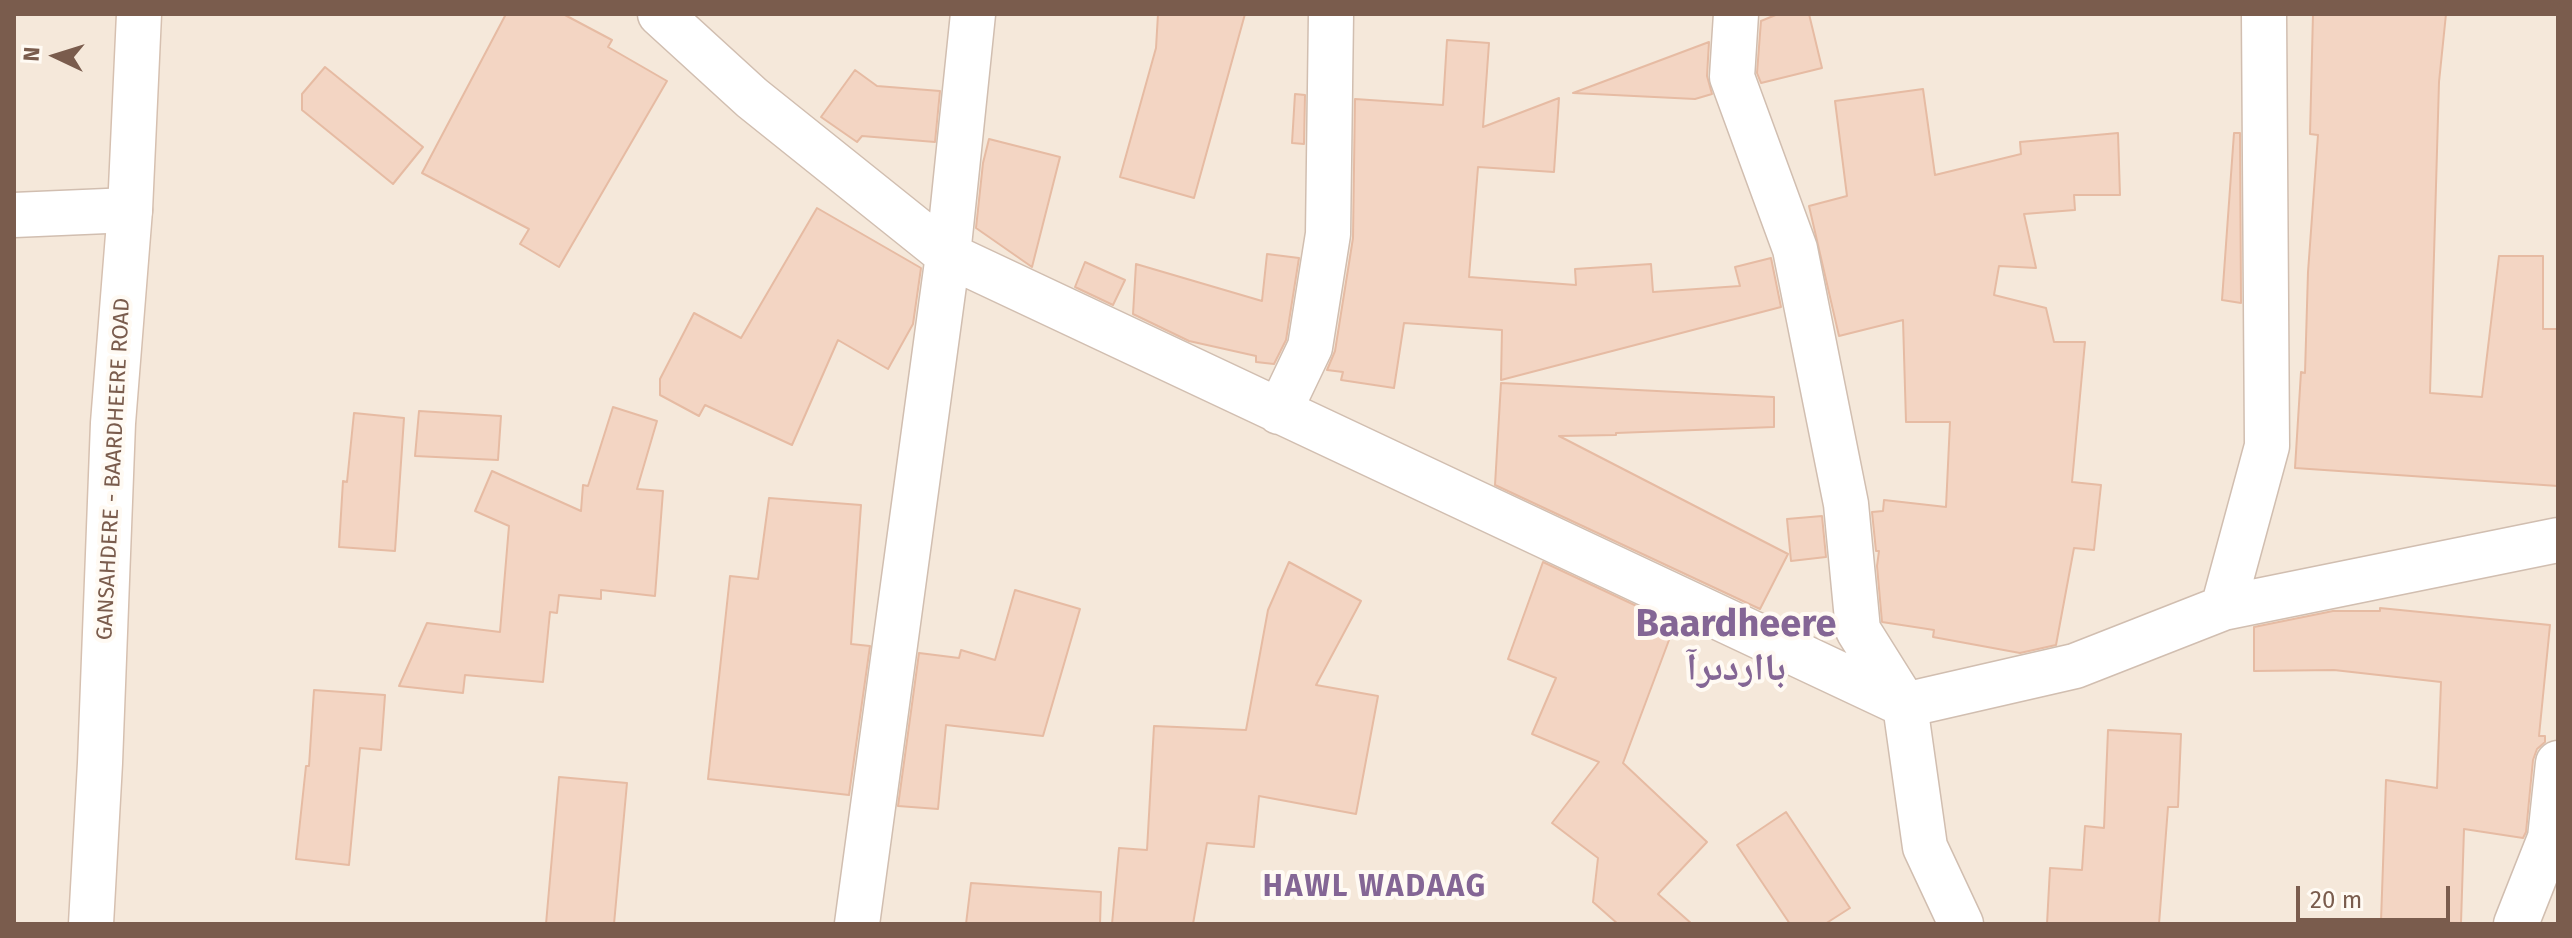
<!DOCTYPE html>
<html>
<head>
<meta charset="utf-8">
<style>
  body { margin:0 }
  #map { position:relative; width:2572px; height:938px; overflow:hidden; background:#fdf6ec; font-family:"Fira Sans",sans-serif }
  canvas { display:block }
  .frame { position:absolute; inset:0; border:16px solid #7a5c4d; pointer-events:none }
  .north { position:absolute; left:16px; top:16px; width:80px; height:80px; -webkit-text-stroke:6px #fffaf3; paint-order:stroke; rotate:274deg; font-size:22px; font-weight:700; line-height:32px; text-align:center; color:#7a5c4d }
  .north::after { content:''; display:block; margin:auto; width:28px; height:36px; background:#7a5c4d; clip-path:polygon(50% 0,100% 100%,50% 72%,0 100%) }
  .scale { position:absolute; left:2296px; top:886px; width:154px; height:36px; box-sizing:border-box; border:4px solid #7a5c4d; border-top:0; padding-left:10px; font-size:24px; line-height:28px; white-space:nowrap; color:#7a5c4d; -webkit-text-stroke:6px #fffaf3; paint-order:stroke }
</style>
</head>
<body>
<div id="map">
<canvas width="2572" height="938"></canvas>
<div class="frame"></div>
<div class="north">N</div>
<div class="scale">20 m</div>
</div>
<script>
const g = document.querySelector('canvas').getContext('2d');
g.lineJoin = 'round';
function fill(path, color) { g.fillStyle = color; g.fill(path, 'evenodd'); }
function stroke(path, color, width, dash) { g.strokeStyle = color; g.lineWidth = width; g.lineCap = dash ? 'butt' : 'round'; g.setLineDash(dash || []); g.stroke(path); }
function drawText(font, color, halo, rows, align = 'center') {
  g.font = font + ' "Fira Sans","Noto Naskh Arabic",sans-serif'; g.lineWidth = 8; g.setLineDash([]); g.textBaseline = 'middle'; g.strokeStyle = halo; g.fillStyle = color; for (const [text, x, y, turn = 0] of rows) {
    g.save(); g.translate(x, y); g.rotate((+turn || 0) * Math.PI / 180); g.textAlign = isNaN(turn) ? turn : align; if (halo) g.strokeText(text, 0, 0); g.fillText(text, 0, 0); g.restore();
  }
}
fill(new Path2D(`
  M14 14H2558V924H14Z`), '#f5e8da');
const building = new Path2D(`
  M506 14H563L612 40 608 47 667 81 559 267 520 244 529 229 422 173Z
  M1158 14H1245L1194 198 1120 177 1156 48Z
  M1778 14H1809L1822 68 1761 83 1757 73 1761 21Z
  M2313 14H2446L2439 82 2430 393 2482 397 2499 256H2543V329H2558V486L2295 468 2301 372 2305 373 2308 272 2318 135 2310 134Z
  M1447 40 1489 43 1483 127 1559 98 1554 172 1478 167 1469 277 1576 285 1575 269 1651 264 1653 292 1740 286 1735 267 1771 258 1781 307 1501 380 1502 330 1404 323 1394 388 1341 380 1343 372 1327 370 1335 351 1353 238 1355 99 1443 105Z
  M1709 42 1707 76 1712 94 1695 99 1573 93Z
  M325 67 423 147 393 184 302 110V94Z
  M855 70 877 86 940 91 935 142 862 136 857 142 821 117Z
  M1923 89 1935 175 2021 154 2020 142 2118 133 2120 195H2074L2075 210 2024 214 2036 268 1999 266 1994 295 2046 308 2054 342H2085L2072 482 2101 485 2094 550 2074 548 2056 645 2020 653 1933 637 1934 630 1882 622 1877 566 1879 551H1876L1872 512 1883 511 1884 500 1946 507 1950 422H1906L1903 320 1839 336 1809 206 1847 196 1835 101Z
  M1295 94 1305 95 1304 144 1292 143Z
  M2234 133H2240L2241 303 2222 300Z
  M989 139 1060 157 1032 267 976 228 983 163Z
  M817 208 921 268 913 324 888 369 838 340 792 445 705 405 699 416 660 395V379L694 313 741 338Z
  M1267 254 1299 258 1286 340 1274 364 1256 362V356L1189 341 1133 314 1136 264 1262 301Z
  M1085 262 1125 280 1113 305 1075 287Z
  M1501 383 1774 397V427L1616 433V435L1559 436 1788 554 1760 609 1495 485Z
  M613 407 657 421 637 489 663 491 655 596 601 590V599L559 595 557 613 550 612 543 682 465 675 463 693 399 686 427 623 500 632 509 526 475 511 492 471 581 511 583 485 588 486Z
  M419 411 501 416 498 460 415 456Z
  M354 413 404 418 395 551 339 547 343 481 347 482Z
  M769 498 861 505 851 644 870 646 849 795 708 779 730 576 758 579Z
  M1822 516 1826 557 1791 561 1787 519Z
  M1289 562 1361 601 1316 685 1378 696 1356 814 1259 796 1254 847 1207 843 1193 924H1112L1119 848 1147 850 1154 726 1246 730 1268 610Z
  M1543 562 1675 624 1623 763 1707 842 1658 894 1692 924H1618L1593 902 1598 858 1552 823 1599 762 1532 734 1556 678 1508 659Z
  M1015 590 1080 609 1043 736 946 725 938 809 898 806 919 653 959 658 961 650 995 660Z
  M2380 608 2550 625 2539 736H2545V742L2537 749 2533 760 2526 832 2523 838 2464 829 2461 923 2381 921 2386 780 2437 788 2441 682 2334 670 2254 671V627L2333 611H2380Z
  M314 690 385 695 381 750 360 748 349 865 296 859 306 766H309Z
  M2108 730 2181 734 2178 807H2168L2159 924H2047L2050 868 2082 870 2085 826 2104 828Z
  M559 777 627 783 614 924H546Z
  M1786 812 1850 908 1825 924H1790L1737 845Z
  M971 883 1101 892 1100 924H966Z`);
fill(building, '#f3d5c3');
stroke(building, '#e6bba3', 2);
const minor = new Path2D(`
  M660 14 752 98 948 255 1905 705 2075 666 2223 608 2558 540
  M1736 14 1732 77 1795 249 1846 504 1858 630 1905 705 1925 847 1961 924
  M14 215 130 210
  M1279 412 1310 347 1328 234 1331 14
  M2223 608 2267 446 2264 14
  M857 924 948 255 973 14
  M2516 924 2550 838 2558 763`);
const secondary = new Path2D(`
  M91 924 100 763 113 423 130 210 139 14`);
stroke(minor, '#d1beb0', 47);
stroke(secondary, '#d6c0b0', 47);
stroke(minor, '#fff', 44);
stroke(secondary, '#fff', 44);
drawText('22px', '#7a5c4d', '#fffaf3', [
  ["GANSAHDERE - BAARDHEERE ROAD",114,469,-87]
]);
g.letterSpacing = '2px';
drawText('bold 30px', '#846695', '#fffaf3', [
  ["HAWL WADAAG",1375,888]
]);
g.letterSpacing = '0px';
drawText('bold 38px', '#846695', '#fffaf3', [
  ["Baardheere",1736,625],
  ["بااردىرآ",1736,669]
]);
</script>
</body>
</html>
